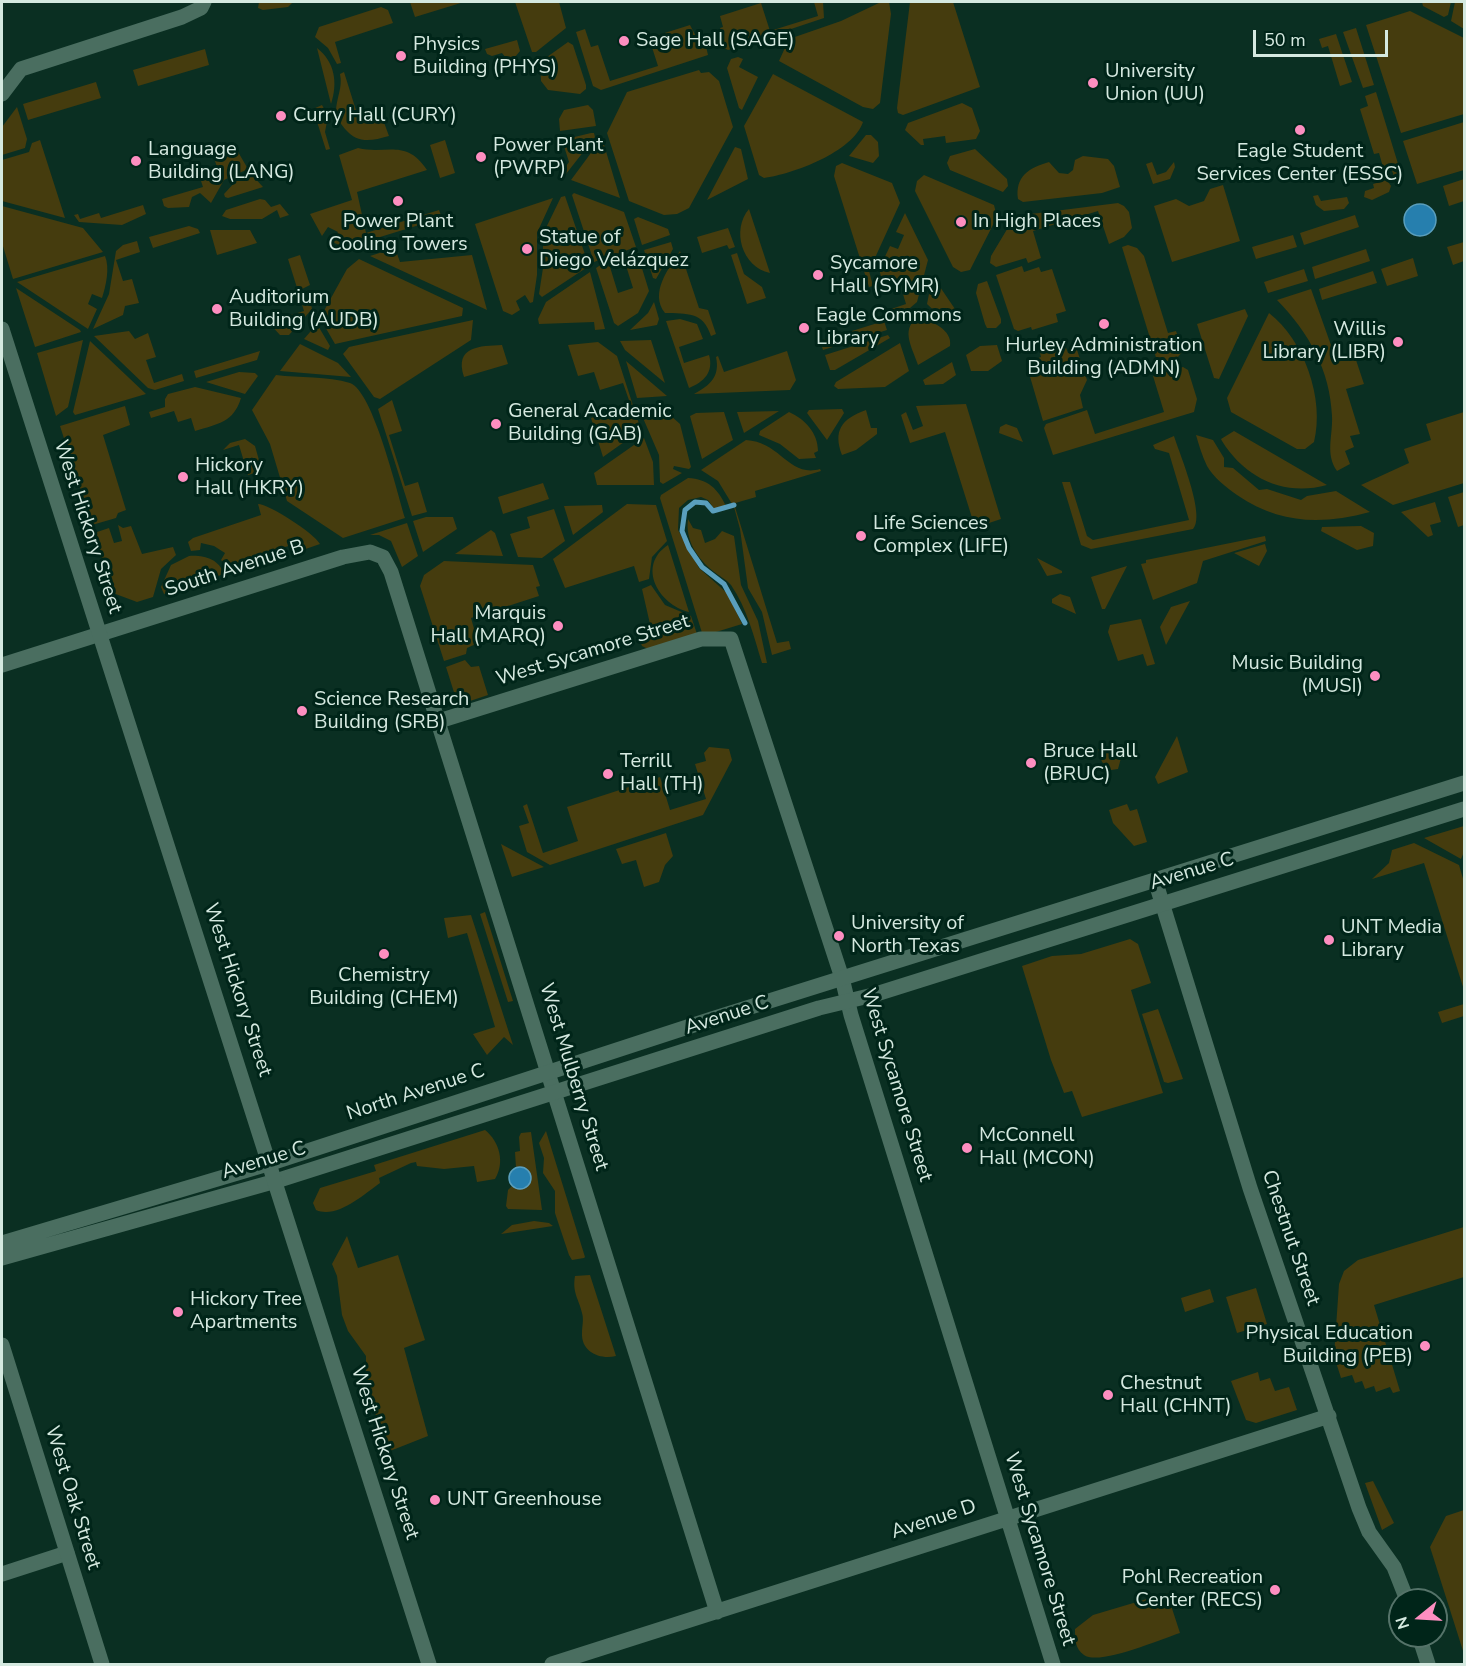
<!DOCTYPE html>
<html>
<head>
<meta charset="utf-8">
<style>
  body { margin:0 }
  #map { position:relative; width:1466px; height:1666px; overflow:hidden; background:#0a2f22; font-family:"Nunito Sans",sans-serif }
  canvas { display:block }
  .frame { position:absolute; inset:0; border:3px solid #d5e9e0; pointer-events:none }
  .north { position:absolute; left:1388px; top:1588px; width:60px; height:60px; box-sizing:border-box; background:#002519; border:2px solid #557369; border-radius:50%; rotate:252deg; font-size:16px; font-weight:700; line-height:24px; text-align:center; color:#d5e9e0 }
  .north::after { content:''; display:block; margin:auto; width:21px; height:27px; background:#fd8ec0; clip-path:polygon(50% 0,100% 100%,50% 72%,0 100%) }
  .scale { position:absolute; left:1253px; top:30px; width:135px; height:27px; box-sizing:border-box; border:3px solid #d5e9e0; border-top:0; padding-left:8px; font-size:18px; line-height:21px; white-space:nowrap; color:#d5e9e0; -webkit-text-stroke:4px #002519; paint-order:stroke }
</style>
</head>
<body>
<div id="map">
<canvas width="1466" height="1666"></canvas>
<div class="frame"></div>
<div class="north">N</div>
<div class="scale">50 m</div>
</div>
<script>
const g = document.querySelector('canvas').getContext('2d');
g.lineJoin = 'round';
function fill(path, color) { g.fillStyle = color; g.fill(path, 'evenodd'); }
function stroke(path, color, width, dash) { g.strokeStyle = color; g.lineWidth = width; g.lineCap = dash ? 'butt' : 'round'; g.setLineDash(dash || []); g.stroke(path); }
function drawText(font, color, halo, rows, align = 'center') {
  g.font = font + ' "Nunito Sans",sans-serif'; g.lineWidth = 6; g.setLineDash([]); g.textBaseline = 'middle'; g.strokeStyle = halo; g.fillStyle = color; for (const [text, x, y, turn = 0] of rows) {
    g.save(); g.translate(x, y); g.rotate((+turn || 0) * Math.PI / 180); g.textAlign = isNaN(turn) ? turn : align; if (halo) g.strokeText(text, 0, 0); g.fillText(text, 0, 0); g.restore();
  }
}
fill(new Path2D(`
  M259 2H293L288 7 263 10 258 8Z
  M410 2H464L415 17Z
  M515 2H559L566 28 536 52H532Z
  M814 2H823L824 18 728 50 720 46 718 39 723 36 720 28 723 27 720 16 761 3 770 31 818 16Z
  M881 2H889L891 14 880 103 873 109 863 107 779 61 789 39 841 21Z
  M910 2H953L980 87 903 115 898 113 897 108Z
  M1422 2H1451L1448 15 1444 17 1423 6Z
  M1455 2H1464V29L1451 21Z
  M381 7 388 10 393 23 335 42 341 63 337 64 328 48 315 37 319 27Z
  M1410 11 1464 38V114L1401 133 1366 25Z
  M690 25 699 42H705L708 55 601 90 593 86 576 32 585 29 591 47 598 45 610 81 658 66 649 38Z
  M1356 28 1374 85 1363 88 1343 32Z
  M1336 34 1352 82 1340 86 1328 46 1322 48 1319 39Z
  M517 40 520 51 515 57 507 59 502 53 492 56 487 54 485 49Z
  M568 42 573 45 586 85V89L580 94 548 90 541 81 540 62Z
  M317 48C335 62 338 83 331 104Z
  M205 49 209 65 138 86 133 70Z
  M738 57 743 59 739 67 758 77 742 110 739 108 727 68 731 59Z
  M699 70 701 73 709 72 719 81 733 127 689 208 677 214 664 215 629 201 607 133 627 92Z
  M344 72 360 123 382 117 389 136C371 141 358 144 345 129 341 124 336 118 336 112 336 98 343 88 340 74Z
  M773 74 863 122C853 152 793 174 764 178L759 175 744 126Z
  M96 82 101 98 28 120 23 104Z
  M1376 92 1403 180 1396 182 1390 165 1383 167 1379 153 1374 154 1360 109 1368 106 1365 96Z
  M962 103 972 108 980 131 976 139 946 143 945 136 923 139 924 145H921L905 130 908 123Z
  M322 105 328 116 325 132 330 149 326 150 313 109Z
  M588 105 593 110 596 126 560 131 559 119 564 110Z
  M17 107 27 139 25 148 2 155V127Z
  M1464 122V170L1417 184 1403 141Z
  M591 133H594L595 137 566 174 564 169 569 162 562 140Z
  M866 135H871L878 142 879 156 873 163 849 156Z
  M602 138 620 198 571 180Z
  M40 140 65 218 2 201V160L29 152 32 143Z
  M445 140 455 173 440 178 430 145Z
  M234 145 248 169 224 180 211 203 200 193 192 197 189 207 168 208 164 206 162 199 203 187 201 181 214 177 212 172 218 170 212 152Z
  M735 147 741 149 748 179 707 200Z
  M358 148C386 155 406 138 427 170L357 192 366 233 439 210 442 218 354 245 342 246 332 242 338 232 328 227 322 236 310 214 352 200 339 155Z
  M975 149 1007 179 1008 186 1003 192 950 170 947 163 950 156Z
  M1083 156 1108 159 1114 166 1120 187 1102 193 1023 202 1018 199C1015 177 1028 168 1049 162L1059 173 1068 174 1073 170 1075 160Z
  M1152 162 1157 175 1166 172 1174 162 1175 167 1170 179 1153 184 1146 164Z
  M842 163 892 183 900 203 869 271 873 286 869 287 834 176 836 166Z
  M252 175 263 187 228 198 225 197 224 194 236 181Z
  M924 175 994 205 997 217 970 270 961 272 953 267 915 191 917 181Z
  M1464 179V201L1449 206 1443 186Z
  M1387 180 1391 186 1389 192 1372 200 1364 197 1365 191 1374 188 1373 184Z
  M1223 185 1240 241 1172 262 1154 206 1176 199 1189 206 1204 201 1210 189Z
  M574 193 624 212 636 247 594 262 572 195Z
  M1318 195 1321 201 1347 197 1349 203 1344 209 1324 211 1316 205 1313 196Z
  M565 196 589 266 542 297 539 294 543 268V234L561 197Z
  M553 198 537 233V275L533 302 530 303 525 295 516 301 520 310 512 315 503 311 475 224Z
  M260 199 265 200 271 207 280 204 289 215 280 218 277 210 262 219H230L222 216 226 210Z
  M1118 203 1124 206 1129 212 1132 228 1124 237 1109 244 1098 211 1033 231 1041 258 1028 263 1026 258 996 267 990 263 991 256 1015 216Z
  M143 205 146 214 122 225 79 222 74 215 78 214 80 219 99 213 101 218Z
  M2 206 83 228 103 252 13 279 2 243Z
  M749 209 770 273C742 267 731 230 749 209Z
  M905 213 928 260 917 302 910 308 893 313 891 309 906 304 903 294 911 291 906 277 883 284 879 269 890 246 898 249 904 235 896 232Z
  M1355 215 1359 227 1304 245 1300 233Z
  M638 217 668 229 670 235 642 245 634 219Z
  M189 226 198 229 200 233 153 248 149 237Z
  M728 228 735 247 729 249 727 245 702 253 697 237Z
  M210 230H250L257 243 217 255Z
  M1293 235 1297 247 1256 259 1252 247Z
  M137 241 140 252 116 260 123 281 132 279 139 303 125 306 123 315 93 329 109 294 116 251 123 245Z
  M671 242 673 249 656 279 653 278 644 250Z
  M1464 242V261L1453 265 1447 247Z
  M1128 245 1137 248 1144 256 1168 333 1176 331 1183 351 1177 358 1158 364 1122 247Z
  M395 248 400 262 472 255 487 310 370 256Z
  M1366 249 1370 261 1315 279 1312 267Z
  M680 251 699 308 708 310 716 334 711 336C703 311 687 314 665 313 649 293 669 268 680 251Z
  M637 252 649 291 638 313 618 326 614 323 596 268 602 264 610 267 618 293 633 288 623 256Z
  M737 253 744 274 762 287 766 298 747 304 731 255Z
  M300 255 310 285 298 291 288 259Z
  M105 256C110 268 106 286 102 298L92 294 88 304 97 309 88 329 17 282Z
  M1413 258 1418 276 1387 286 1381 269Z
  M359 259 463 308 462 316 335 344 320 318 347 269Z
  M1022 266 1024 272 1039 267 1041 272 1052 269 1066 311 1056 314 1058 322 1032 330 1031 327 1018 331 1014 329 996 275Z
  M1304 269 1308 281 1268 293 1264 282Z
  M1373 271 1377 283 1322 300 1319 289Z
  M590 272 605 329 595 330 594 322 539 324 538 319 546 302Z
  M987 281 1001 319V323L996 328H987L985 324 976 293 978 284Z
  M938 284 955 309V313L949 320H944L927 304 930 289Z
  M16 288 80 330 81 332 35 347Z
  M1311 289 1337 362 1355 357 1364 384 1346 389 1360 434 1350 436 1354 447 1345 451 1350 464 1337 471C1325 454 1333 436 1332 416 1330 370 1309 333 1277 300Z
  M309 295 312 309 289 335H280L268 322 304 311 300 298Z
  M654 302 659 319 657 325 630 330 648 313Z
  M1245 309 1248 316 1219 379 1214 378 1197 324Z
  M1269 313C1304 340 1325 399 1314 442L1305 449H1297L1231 412 1227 398Z
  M917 318C931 320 953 330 950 346L918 365C913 349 900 330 917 318Z
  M680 319 697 324 703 339 679 347 684 363 709 355C714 372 704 382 689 388L666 321Z
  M473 320 471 340 380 399 374 397 343 354 349 347Z
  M884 321 887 330 823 350 820 341Z
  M317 324 330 346 328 350 304 339Z
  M129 331 135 339 148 333 156 357 146 360 154 383 182 374 184 381 155 390 148 388 94 336Z
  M888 335 890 338 835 370H830L825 355Z
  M83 340 68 407 56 416 37 353Z
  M651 340 665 383 625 350 620 341Z
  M90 341 146 394 75 415 73 412Z
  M598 342 617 356 641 430 603 457 591 418 631 406 623 383 600 390 594 372 578 376 568 345Z
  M900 343 909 371 885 387 838 389 834 386 836 382Z
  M300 344 338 363 351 377 280 371Z
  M502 345 508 364 464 377C454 346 480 346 502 345Z
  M997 345 1002 361 988 371H971L966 355 980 346Z
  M1065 345 1068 353 1077 350 1087 380 1080 395 1083 408 1043 421 1026 363 1041 357 1040 353Z
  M260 351 257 360 196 378 194 371Z
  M787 351 796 380 790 390 694 394C711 385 720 376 716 357L718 356 724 372Z
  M626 361 667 396 637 398Z
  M952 362 956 375 943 384 925 385 923 380Z
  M1183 367 1188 370 1197 399 1194 412 1053 455 1044 428 1046 424 1087 410 1095 434 1164 412 1153 376Z
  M239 372 255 373 258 376 245 394 206 382Z
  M276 375C299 378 328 376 350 383 373 391 397 492 405 518L343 538 287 501 270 444 252 410Z
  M195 387 241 398C234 422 218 424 195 431L191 418 178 422 174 411 151 418 149 412 165 407V399L168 394Z
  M392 400 402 431 389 435 405 486 418 482 427 512 412 516 378 409Z
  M966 404 1001 519 986 524 985 521 974 524 945 432 910 443 901 415 906 412 913 430 923 426 916 406Z
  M125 406 130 425 103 435 126 510 118 513 116 518 92 525 60 426Z
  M842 409 844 413 827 440 807 413 809 410Z
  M866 410 871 428H877V434L856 450 842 455C833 431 841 419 866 410Z
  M779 411 744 433 737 412Z
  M724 412 733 440 702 459 690 416 696 413Z
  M789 412C805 419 818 433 818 451L814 453 816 458 799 459 780 444 759 435 760 431Z
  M1464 412V483L1393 505 1361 485 1409 463 1404 449 1431 440 1426 424Z
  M671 416 680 424 691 467 689 469 674 466 673 469 682 473 663 484 660 482 659 455 643 418Z
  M1006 424 1017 428 1023 442 999 433 1000 427Z
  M1234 431 1327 485C1284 497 1245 478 1222 441L1221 439Z
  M1196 435 1213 440 1224 458V467L1233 468 1259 490 1267 489 1301 500 1307 496 1336 491 1370 512C1321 525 1280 524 1237 495 1226 487 1213 477 1207 466 1202 456 1199 445 1196 435Z
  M1174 436C1180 455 1206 516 1193 529L1091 549 1081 545 1062 482H1070L1087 536 1093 540 1189 520 1169 453 1155 449 1153 445Z
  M644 438 653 462 654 485H597L594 473Z
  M245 439 255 446 262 471 248 475 239 445 223 450 230 443Z
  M746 440C781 442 789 478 820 469L821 471 755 491 756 497 732 504 718 481 701 470Z
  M688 478C708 479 718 489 726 506L715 510 708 500 701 497 688 500 679 508 678 530 699 568 728 594 742 624 703 636 660 498 661 495Z
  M543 483 549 499 503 514 498 497Z
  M1464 492V525L1458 527 1448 497Z
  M1435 502 1441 522 1430 525 1433 535 1428 537 1401 512Z
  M258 504C269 504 314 533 320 544L294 553 292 545 278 549 280 557 233 572 221 560 225 553 214 546 201 543 200 550 191 551 188 542 193 538 261 515Z
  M627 504 656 505 667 541 652 557 649 579 639 582 634 566 565 588 553 559Z
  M602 505 603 512 573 535 564 506Z
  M734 507H735L777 643 789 641 791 649 772 655 762 612 748 588 740 529Z
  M554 509 565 541 542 558 518 557 510 534 530 528 527 517Z
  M426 517H453L457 529 423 552 413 521Z
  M688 519 693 528 701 530 705 543 715 539 722 531 734 536 741 585 758 621 767 663H762C754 637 747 608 731 585 726 579 719 576 713 571 697 558 685 540 688 519Z
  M407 523 418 556 402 567 391 541 379 535H370Z
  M118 525 123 528 131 526 142 554 173 547 176 555 161 569 153 597 137 602 113 593 94 533 109 528 114 543 122 541Z
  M1361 526 1374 533 1373 546 1357 550 1321 531 1322 527Z
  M491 530 495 533 503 556 455 554Z
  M1265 536 1266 541 1203 561 1197 583 1153 600 1141 564 1146 563V560Z
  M1265 544 1267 551 1259 566 1234 553Z
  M668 545 689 612C659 605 636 566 668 545Z
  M189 556C204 555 219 559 224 574L164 594 161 587 171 565Z
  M1037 558 1062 571V573L1047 576Z
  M444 561 533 565 540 586 536 587 539 596 471 618 478 643 467 648 466 654 444 661 420 586 424 575Z
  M1127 566 1105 609H1102L1091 577Z
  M651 585 665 605 691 616 698 637 650 650 642 646 635 628 650 624 642 589Z
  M1060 594 1070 597 1076 614 1052 603V599Z
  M1190 601 1166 645 1160 627 1171 607Z
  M1141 619 1155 664 1147 666 1143 654 1118 661 1108 632 1110 625Z
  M465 660 471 667 479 666 488 695 458 705 446 667Z
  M1177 736 1188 772 1158 784 1155 777Z
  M709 747 729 749 732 760 703 815 550 865 527 852 519 826 529 823 523 806 527 804 543 853 578 841 567 807 660 777 670 810 706 799 695 764 706 761 704 753Z
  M1098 749 1121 758 1118 769 1111 770 1102 762Z
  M1127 804 1130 811 1137 809 1147 842 1134 846 1113 823 1109 810Z
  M1464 826V852L1461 859 1424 838Z
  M666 833 673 856 665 865 659 882 644 887 636 860 622 864 616 849Z
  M1414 843 1459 865 1464 882V990L1424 863 1372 879 1389 863 1392 850Z
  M501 844 544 867 512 877Z
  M485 912 513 1001 508 1002 480 914Z
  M471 915 513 1045 504 1037 487 1055 473 1034 495 1027 467 933 448 938 444 918Z
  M1130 939 1138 944 1151 983 1131 990 1163 1093 1082 1117 1072 1091 1064 1093 1051 1060 1022 966 1052 956 1081 954Z
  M1464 1004V1016L1442 1023 1438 1012Z
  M1158 1009 1183 1079 1168 1083 1164 1082 1142 1014Z
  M485 1130C500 1142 505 1163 495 1179L477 1182 474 1166 444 1169 417 1166 416 1162 411 1163 379 1178 380 1183C363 1195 337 1219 316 1210L313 1203 320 1188 376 1171 374 1165Z
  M546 1131 585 1257 584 1258 572 1260 569 1255 555 1213V1191L543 1173 544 1158 539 1143Z
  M531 1132 542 1210 508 1209 506 1206 508 1190 512 1186 518 1189 525 1187 520 1167 516 1168 515 1152 520 1151 519 1137 521 1133Z
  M534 1221 549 1223 553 1226 501 1234 512 1225Z
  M1464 1227V1277L1374 1305 1400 1391 1393 1393 1390 1387 1376 1392 1374 1386 1365 1389 1362 1381 1355 1383 1352 1375 1341 1378 1334 1356 1339 1284 1344 1271 1358 1260Z
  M347 1236 358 1268 398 1255 425 1340 404 1348 428 1436 390 1451 366 1390V1356L348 1331 342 1315 337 1276 332 1264Z
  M590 1275 616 1356C600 1360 581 1352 582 1333 582 1326 584 1320 582 1313 579 1299 572 1293 575 1276Z
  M1256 1288 1267 1324 1237 1333 1226 1297Z
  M1210 1289 1214 1302 1185 1312 1181 1298Z
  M1258 1372 1260 1381 1270 1378 1275 1391 1289 1387 1297 1410 1256 1423 1246 1420 1231 1381Z
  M1373 1481 1394 1523 1382 1530 1365 1483Z
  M1464 1510V1654L1430 1547 1446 1516Z
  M1167 1593 1180 1633C1161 1639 1099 1666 1084 1655 1075 1649 1075 1639 1075 1629L1093 1615Z`), '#453c0e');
const water = new Path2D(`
  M1404 220a16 16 0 1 1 32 0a16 16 0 1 1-32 0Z
  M509 1178a11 11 0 1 1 22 0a11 11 0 1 1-22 0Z`);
fill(water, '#267fae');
stroke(water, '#5a9fbd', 1.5);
stroke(new Path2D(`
  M734 505 713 511 706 503 695 502 685 510 682 531 689 548 702 567 724 584 745 623`), '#5a9fbd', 5);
stroke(new Path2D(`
  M2 94 21 69 182 17 201 8 204 2
  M2 665 343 557 370 552 383 557 391 572 717 1612
  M439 721 701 639H731L842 978 851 1015 1053 1664
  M1155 880 1250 1188 1359 1508 1369 1532 1394 1567 1407 1600
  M2 1574 67 1553
  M1419 1636 1428 1664
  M552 1664 1329 1416`), '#4a6e60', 15);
stroke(new Path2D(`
  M2 1243 271 1163 712 1019 1464 783
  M2 1258 276 1181 819 1008 873 995 1464 809`), '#4a6e60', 15);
stroke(new Path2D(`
  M2 329 429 1664
  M2 1345 102 1664`), '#4a6e60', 15);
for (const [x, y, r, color] of [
  [624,41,6,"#fd8ec0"],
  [401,56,6,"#fd8ec0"],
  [1093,83,6,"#fd8ec0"],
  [281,116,6,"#fd8ec0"],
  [1300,130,6,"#fd8ec0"],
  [481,157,6,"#fd8ec0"],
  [136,161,6,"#fd8ec0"],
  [398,201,6,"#fd8ec0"],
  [961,222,6,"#fd8ec0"],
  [527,249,6,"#fd8ec0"],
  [818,275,6,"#fd8ec0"],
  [217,309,6,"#fd8ec0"],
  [1104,324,6,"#fd8ec0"],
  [804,328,6,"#fd8ec0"],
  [1398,342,6,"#fd8ec0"],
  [496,424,6,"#fd8ec0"],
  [183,477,6,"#fd8ec0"],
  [861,536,6,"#fd8ec0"],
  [558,626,6,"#fd8ec0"],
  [1375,676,6,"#fd8ec0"],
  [302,711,6,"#fd8ec0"],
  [1031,763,6,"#fd8ec0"],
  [608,774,6,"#fd8ec0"],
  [839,936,6,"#fd8ec0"],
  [1329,940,6,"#fd8ec0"],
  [384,954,6,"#fd8ec0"],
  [967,1148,6,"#fd8ec0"],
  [178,1312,6,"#fd8ec0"],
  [1425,1346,6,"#fd8ec0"],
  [1108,1395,6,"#fd8ec0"],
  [435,1500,6,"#fd8ec0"],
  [1275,1590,6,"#fd8ec0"]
]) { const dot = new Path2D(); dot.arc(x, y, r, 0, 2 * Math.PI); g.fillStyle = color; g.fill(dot); stroke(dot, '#002519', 2); }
drawText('20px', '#d5e9e0', '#002519', [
  ["Sage Hall (SAGE)",636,41],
  ["Physics",413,45],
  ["Building (PHYS)",413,68],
  ["University",1105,72],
  ["Union (UU)",1105,95],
  ["Curry Hall (CURY)",293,116],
  ["Power Plant",493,146],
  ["(PWRP)",493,169],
  ["Language",148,150],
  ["Building (LANG)",148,173],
  ["Eagle Student",1300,152,"center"],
  ["Services Center (ESSC)",1300,175,"center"],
  ["Power Plant",398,222,"center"],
  ["Cooling Towers",398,245,"center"],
  ["In High Places",973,222],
  ["Statue of",539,238],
  ["Diego Velázquez",539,261],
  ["Sycamore",830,264],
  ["Hall (SYMR)",830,287],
  ["Auditorium",229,298],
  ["Building (AUDB)",229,321],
  ["Eagle Commons",816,316],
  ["Library",816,339],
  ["Willis",1386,330,"right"],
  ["Library (LIBR)",1386,353,"right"],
  ["Hurley Administration",1104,346,"center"],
  ["Building (ADMN)",1104,369,"center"],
  ["General Academic",508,412],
  ["Building (GAB)",508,435],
  ["Hickory",195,466],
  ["Hall (HKRY)",195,489],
  ["Life Sciences",873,524],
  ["Complex (LIFE)",873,547],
  ["Marquis",546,614,"right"],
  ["Hall (MARQ)",546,637,"right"],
  ["Music Building",1363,664,"right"],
  ["(MUSI)",1363,687,"right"],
  ["Science Research",314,700],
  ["Building (SRB)",314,723],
  ["Bruce Hall",1043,752],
  ["(BRUC)",1043,775],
  ["Terrill",620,762],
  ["Hall (TH)",620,785],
  ["University of",851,924],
  ["North Texas",851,947],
  ["UNT Media",1341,928],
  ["Library",1341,951],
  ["Chemistry",384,976,"center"],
  ["Building (CHEM)",384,999,"center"],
  ["McConnell",979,1136],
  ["Hall (MCON)",979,1159],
  ["Hickory Tree",190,1300],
  ["Apartments",190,1323],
  ["Physical Education",1413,1334,"right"],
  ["Building (PEB)",1413,1357,"right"],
  ["Chestnut",1120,1384],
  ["Hall (CHNT)",1120,1407],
  ["UNT Greenhouse",447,1500],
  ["Pohl Recreation",1263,1578,"right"],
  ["Center (RECS)",1263,1601,"right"]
], 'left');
drawText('20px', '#d5e9e0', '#002519', [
  ["West Hickory Street",87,527,72],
  ["South Avenue B",235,569,-18],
  ["West Sycamore Street",593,651,-17],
  ["Avenue C",1192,872,-17],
  ["West Hickory Street",237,990,72],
  ["Avenue C",727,1016,-18],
  ["West Mulberry Street",573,1077,73],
  ["West Sycamore Street",896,1085,73],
  ["North Avenue C",416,1093,-18],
  ["Avenue C",264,1161,-17],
  ["Chestnut Street",1290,1238,71],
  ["West Hickory Street",384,1453,72],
  ["West Oak Street",72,1498,73],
  ["Avenue D",934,1520,-18],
  ["West Sycamore Street",1039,1549,73]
]);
</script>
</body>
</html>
